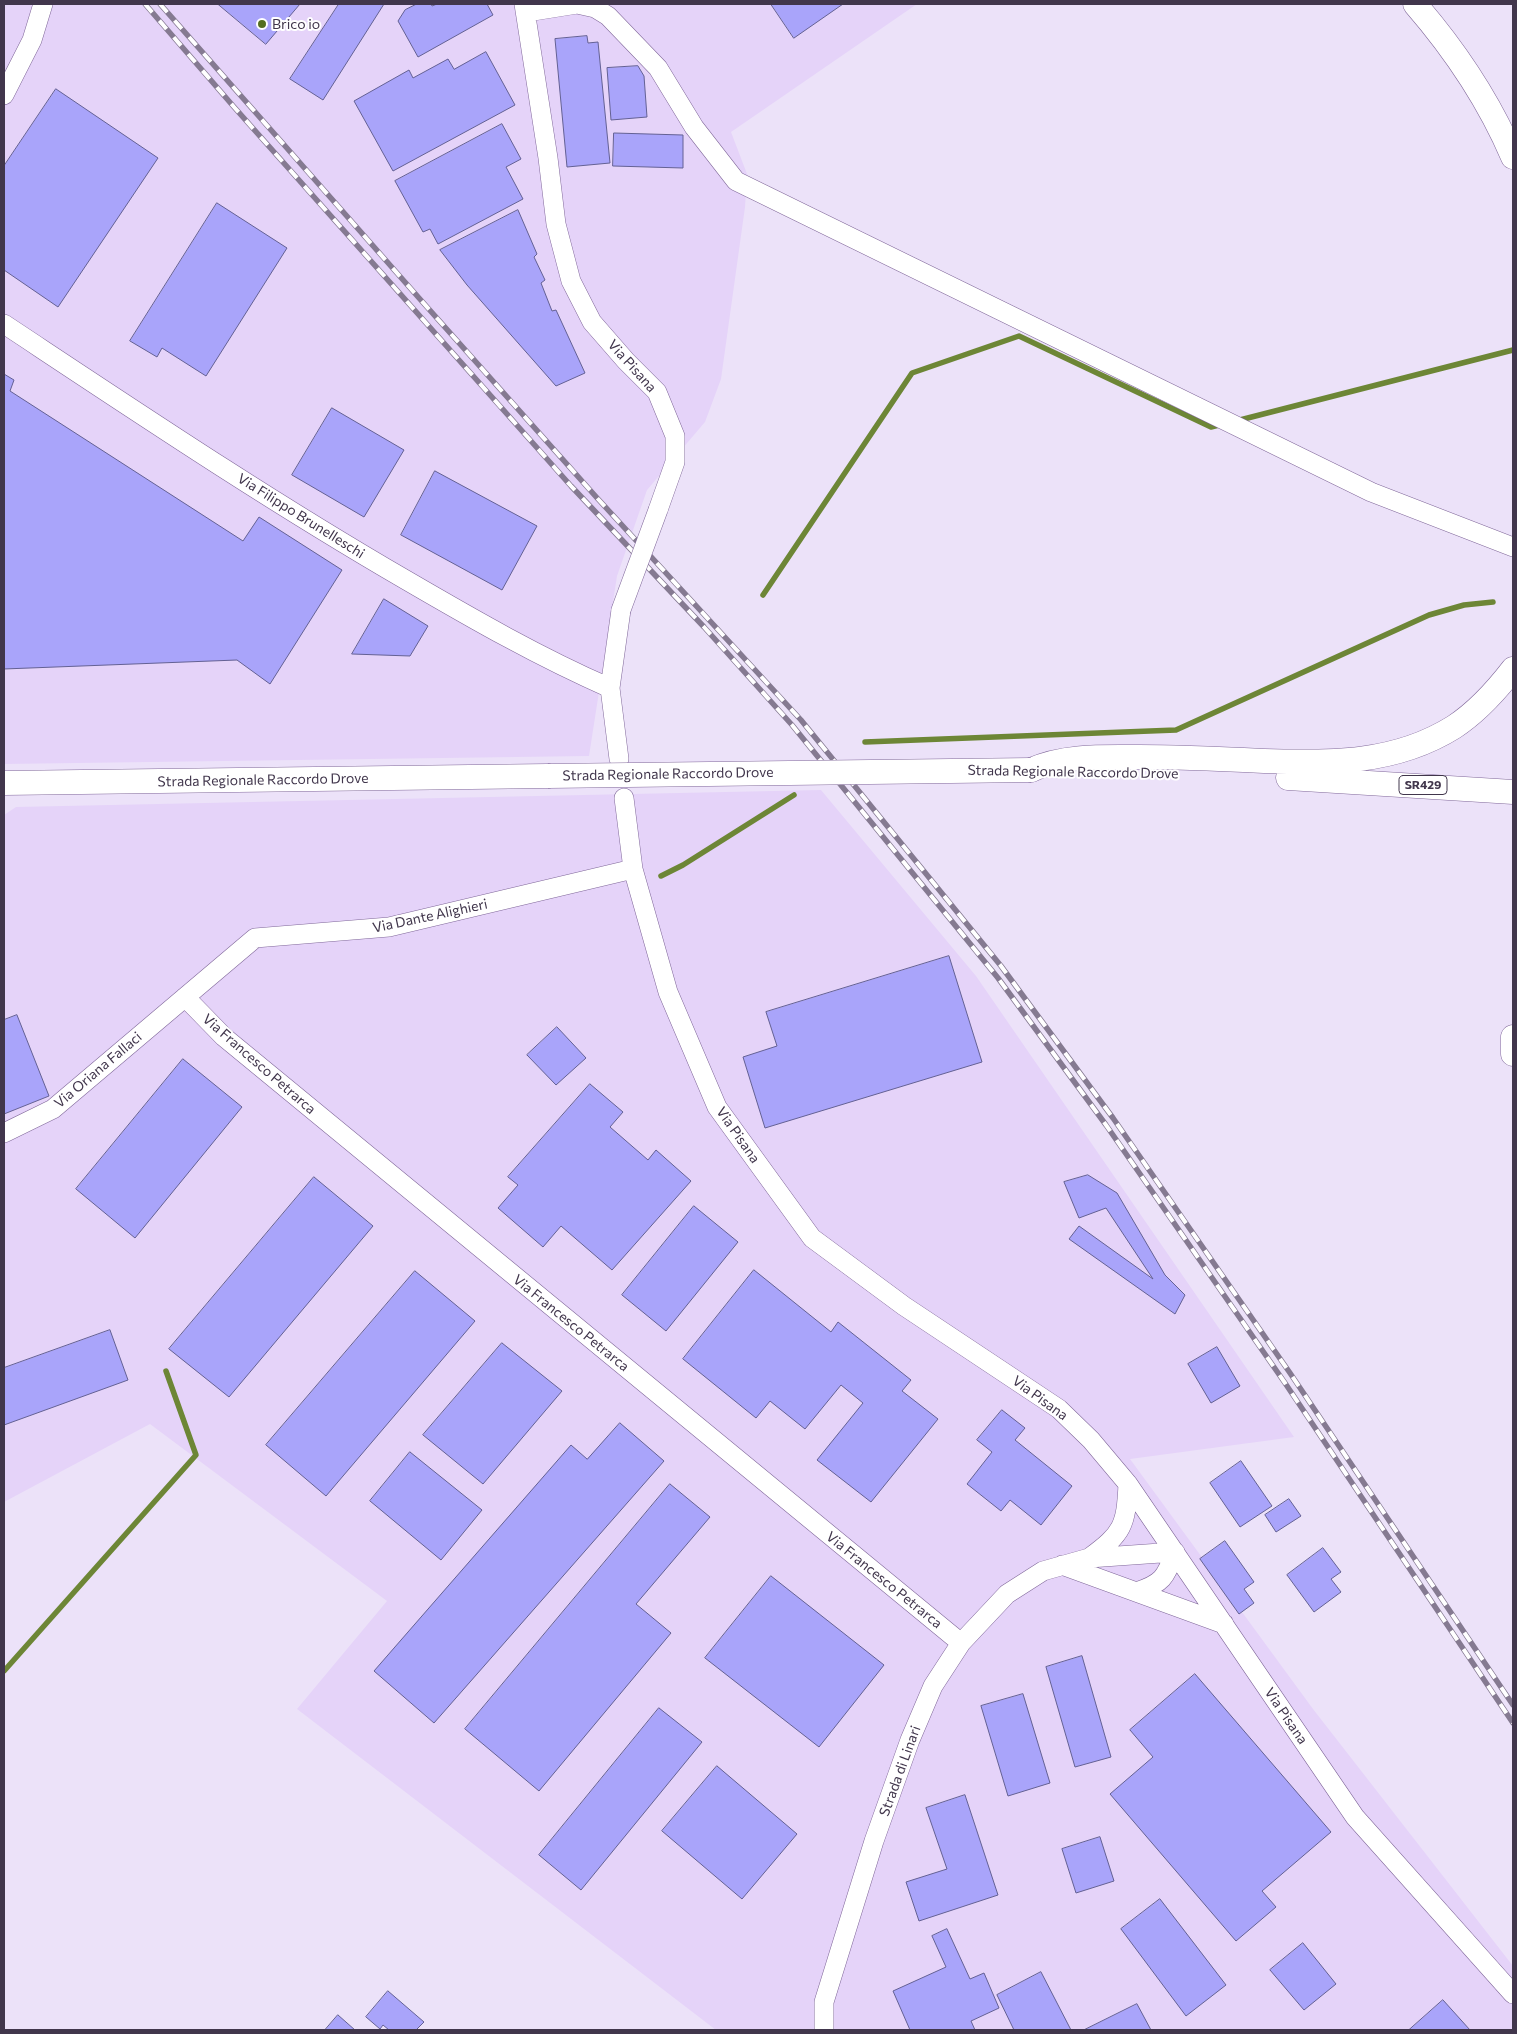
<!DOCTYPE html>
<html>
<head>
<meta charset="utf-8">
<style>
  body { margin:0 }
  #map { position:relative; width:1517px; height:2034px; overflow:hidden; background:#ece2f9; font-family:Commissioner,sans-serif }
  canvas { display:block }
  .frame { position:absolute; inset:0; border:5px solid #41364c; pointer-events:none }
</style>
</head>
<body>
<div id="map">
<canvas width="1517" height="2034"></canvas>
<div class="frame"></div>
</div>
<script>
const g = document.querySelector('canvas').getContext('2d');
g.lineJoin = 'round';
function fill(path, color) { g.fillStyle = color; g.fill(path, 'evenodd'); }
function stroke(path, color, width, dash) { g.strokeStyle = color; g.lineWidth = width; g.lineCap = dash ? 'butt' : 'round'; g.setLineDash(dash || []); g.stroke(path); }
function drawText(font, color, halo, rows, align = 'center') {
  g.font = font + ' Commissioner,sans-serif'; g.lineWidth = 4; g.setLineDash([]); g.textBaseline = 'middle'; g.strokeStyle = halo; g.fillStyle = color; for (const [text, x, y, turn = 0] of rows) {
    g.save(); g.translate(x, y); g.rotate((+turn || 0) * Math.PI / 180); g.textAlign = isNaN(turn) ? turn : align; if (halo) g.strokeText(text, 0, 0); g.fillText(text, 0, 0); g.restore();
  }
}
fill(new Path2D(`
  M4 4H917L731 132 747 174 745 207 721 379 705 422 647 490 617 576 589 756 4 764Z
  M821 790 976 976 1294 1437 1130 1459 1313 1709 1513 1966V2030H716L297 1709 387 1601 150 1424 4 1502V815L16 807Z`), '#e5d3f9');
stroke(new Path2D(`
  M1236 421 1513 350
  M763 595 912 373 1019 336 1211 427 1223 424
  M865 742 1176 730 1429 615 1464 605 1493 602
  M661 876 683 865 794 795
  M4 1671 196 1455 166 1371`), '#6d8636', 5.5);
const building = new Path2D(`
  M218 4H300L266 44Z
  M339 4H384L323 100 290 79Z
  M417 4H431L432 6 437 4H487L493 15 418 57 398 21 405 10Z
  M771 4H843L794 38Z
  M587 36 588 43 598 42 610 163 567 167 555 39Z
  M486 52 515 105 393 171 354 101 409 70 413 78 448 59 454 69Z
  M638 66 644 76 647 117 611 120 607 68Z
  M56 89 158 158 58 307 4 270V166Z
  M502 124 521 159 506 167 523 199 438 244 430 229 423 232 395 181Z
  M614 133 683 135V168L613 166Z
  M217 203 287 248 206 376 162 348 157 357 130 341Z
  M518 210 537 254 534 257 545 280 541 283 552 311 556 310 585 373 556 386 467 285 440 250Z
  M4 374 14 380 10 391 243 541 259 517 342 570 270 684 237 660 4 669Z
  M332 408 404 450 364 517 292 475Z
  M435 471 537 526 502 590 401 535Z
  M384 599 428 626 410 656 352 654Z
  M949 956 982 1062 765 1128 743 1057 777 1046 766 1012Z
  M17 1015 49 1096 4 1114V1020Z
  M557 1027 586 1058 556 1085 527 1055Z
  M183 1059 242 1107 135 1238 76 1189Z
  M590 1084 623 1112 610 1127 648 1160 656 1150 691 1181 612 1270 561 1226 543 1247 498 1208 518 1185 508 1177Z
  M1088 1175 1117 1193 1165 1275 1185 1295 1175 1314 1069 1239 1079 1226 1153 1279 1106 1208 1079 1218 1064 1182Z
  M314 1177 373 1226 229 1397 169 1349Z
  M694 1206 738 1242 666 1331 622 1295Z
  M754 1270 831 1332 838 1322 911 1380 902 1391 938 1419 871 1502 817 1460 863 1403 841 1385 805 1429 770 1401 756 1418 683 1359Z
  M415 1271 475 1321 326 1496 266 1445Z
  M110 1330 128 1380 4 1425V1368Z
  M502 1343 562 1391 483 1484 423 1435Z
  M1217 1347 1240 1386 1211 1403 1188 1364Z
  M1002 1410 1025 1428 1015 1440 1072 1486 1041 1525 1010 1500 1001 1511 967 1484 992 1452 977 1440Z
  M620 1423 664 1461 434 1723 374 1671 571 1445 587 1459Z
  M410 1452 482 1510 441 1560 370 1501Z
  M1241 1461 1272 1506 1240 1527 1210 1483Z
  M670 1484 710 1517 636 1604 671 1633 539 1791 465 1729Z
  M1289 1499 1301 1516 1276 1532 1265 1515Z
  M1225 1541 1254 1582 1244 1589 1254 1603 1239 1614 1200 1559Z
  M1323 1548 1341 1572 1331 1579 1341 1592 1314 1612 1287 1575Z
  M771 1576 884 1665 819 1747 705 1658Z
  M1082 1656 1111 1757 1075 1767 1046 1667Z
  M1195 1674 1331 1832 1262 1891 1276 1907 1236 1941 1110 1794 1153 1757 1130 1730Z
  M1023 1694 1050 1783 1008 1796 981 1706Z
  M659 1708 702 1742 581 1890 539 1855Z
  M717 1766 797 1834 742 1899 662 1831Z
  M965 1795 998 1895 919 1921 906 1882 947 1869 926 1808Z
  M1100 1837 1114 1881 1076 1893 1062 1849Z
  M1160 1899 1226 1985 1186 2016 1121 1929Z
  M947 1929 970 1979 984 1973 999 2008 971 2021 975 2030H910L893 1991 946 1967 932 1936Z
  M1303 1943 1336 1984 1304 2010 1270 1970Z
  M1041 1972 1071 2030H1014L997 1995Z
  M388 1991 424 2022 416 2030H389L383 2025 380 2029 366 2017Z
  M1443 2000 1470 2030H1409Z
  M1137 2004 1151 2030H1084Z
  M338 2015 355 2030H325Z`);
fill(building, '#a9a4fa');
stroke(building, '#646194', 1);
const minor = new Path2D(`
  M524 4 548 158 556 224 571 281 592 322 626 361 657 392 675 436V462L658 510
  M527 12 577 4 595 8 608 16 658 68 694 127 736 181 1371 492 1513 547
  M4 95 32 40 43 4
  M4 324C137 412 268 500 406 580 473 619 539 657 610 688
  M619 759 610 688 621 610
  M624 798 633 869 668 992 717 1107 812 1238 904 1306 1059 1409 1091 1440 1128 1484 1355 1817 1513 1994
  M185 997 224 1037 961 1643
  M4 1133 53 1109 255 938 389 927 633 869
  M1089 1558C1123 1533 1126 1526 1128 1484
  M1062 1565 1224 1624
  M1136 1592C1162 1584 1166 1577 1175 1552
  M824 2030V2002L874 1841 910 1740 933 1686 961 1643 1007 1594 1043 1571 1089 1558 1175 1552`);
const major = new Path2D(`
  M1415 4C1454 49 1489 101 1513 157
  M1031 770C1064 755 1103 757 1139 757 1180 757 1222 759 1264 761 1330 763 1395 764 1454 727 1477 712 1496 691 1513 669
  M1288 778 1513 792
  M4 783 548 776
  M1513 1037V1054`);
stroke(minor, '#80689a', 20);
stroke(major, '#80689a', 25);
stroke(minor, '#fff', 19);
stroke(major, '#fff', 24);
const rail = new Path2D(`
  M145 4 234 107 571 486 704 627 792 725 998 978 1106 1125 1285 1383 1513 1723
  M160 4 419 298 598 499 801 720 1001 966 1113 1118 1290 1373 1513 1705`);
stroke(rail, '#857a91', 5.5);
stroke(rail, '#fff', 4, [11]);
const minorBridge = new Path2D(`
  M621 610 658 510`);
const majorBridge = new Path2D(`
  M548 776 1031 770`);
stroke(minorBridge, '#80689a', 20, []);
stroke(majorBridge, '#80689a', 25, []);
stroke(minorBridge, '#fff', 19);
stroke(majorBridge, '#fff', 24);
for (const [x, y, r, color] of [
  [262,24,5,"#546e20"]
]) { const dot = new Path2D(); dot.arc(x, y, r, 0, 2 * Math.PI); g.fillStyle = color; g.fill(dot); stroke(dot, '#fff', 2); }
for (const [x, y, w] of [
  [1423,785,48]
]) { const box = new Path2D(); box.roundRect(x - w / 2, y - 9.5, w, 19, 4); g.fillStyle = '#fff'; g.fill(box); stroke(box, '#41364c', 1); }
drawText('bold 12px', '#41364c', null, [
  ["SR429",1423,785]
]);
drawText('14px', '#41364c', '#fff', [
  ["Brico io",272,24]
], 'left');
drawText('14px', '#41364c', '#fff', [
  ["Via Pisana",632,366,48],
  ["Via Filippo Brunelleschi",301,516,32],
  ["Strada Regionale Raccordo Drove",1073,772,1],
  ["Strada Regionale Raccordo Drove",668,774,-1],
  ["Strada Regionale Raccordo Drove",263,780,-1],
  ["Via Dante Alighieri",430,916,-12],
  ["Via Francesco Petrarca",259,1064,41],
  ["Via Oriana Fallaci",98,1070,-40],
  ["Via Pisana",738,1135,55],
  ["Via Francesco Petrarca",571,1323,39],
  ["Via Pisana",1040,1398,36],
  ["Via Francesco Petrarca",884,1580,39],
  ["Via Pisana",1286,1716,56],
  ["Strada di Linari",900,1771,-70]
]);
</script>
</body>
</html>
